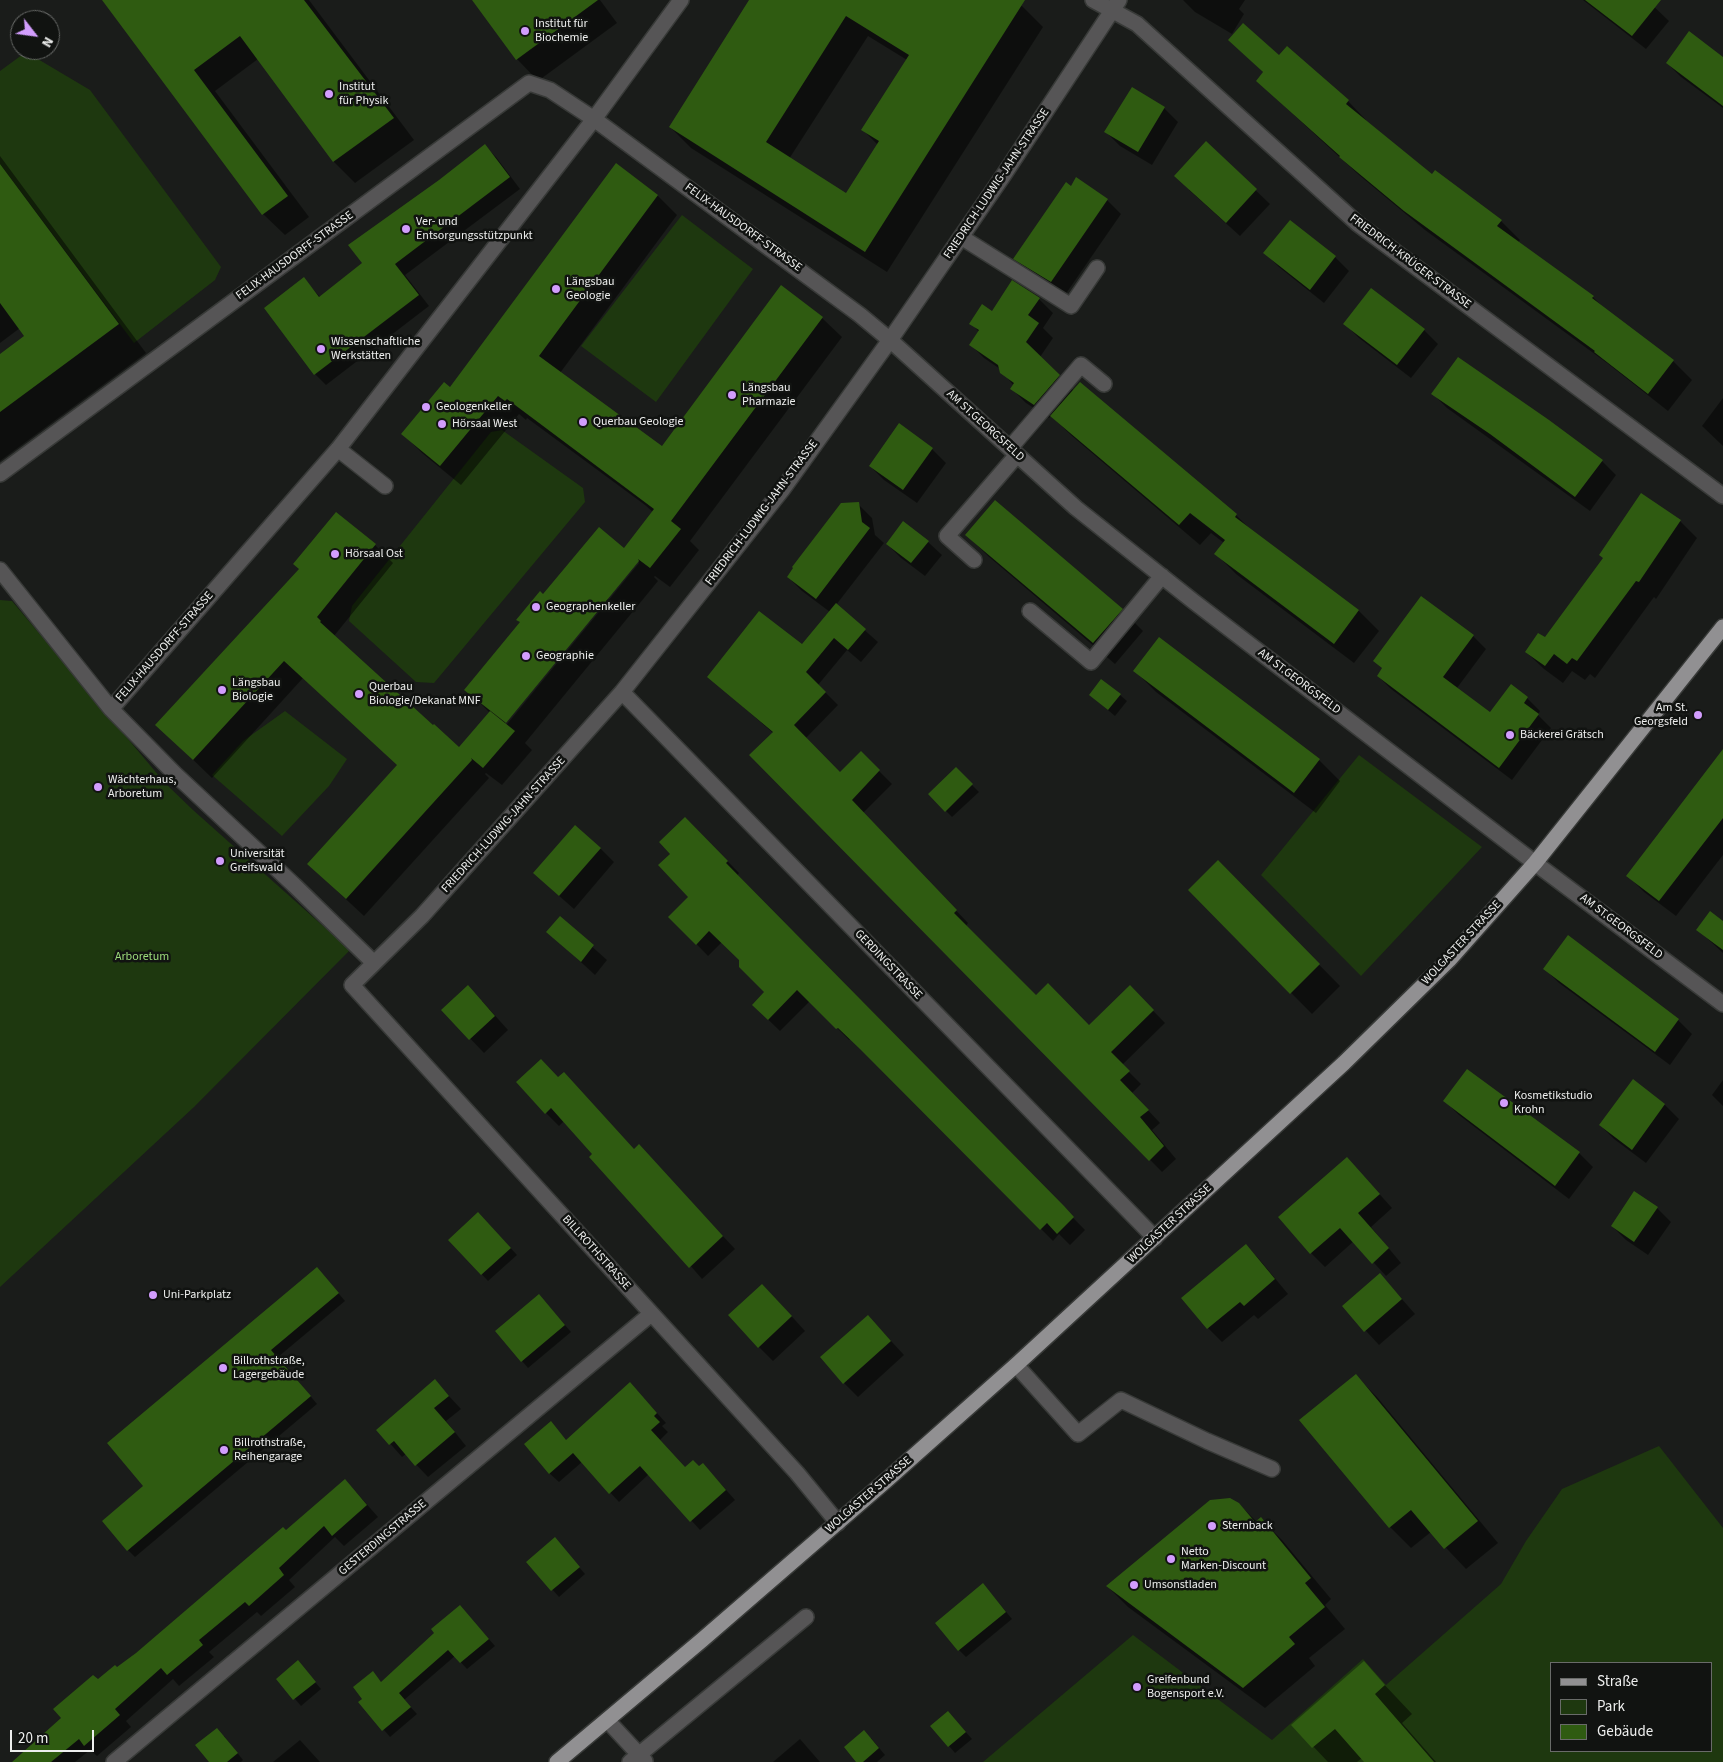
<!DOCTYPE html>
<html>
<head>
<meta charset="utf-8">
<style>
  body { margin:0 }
  #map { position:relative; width:1723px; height:1762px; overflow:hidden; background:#1a1c1a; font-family:"Source Sans 3",sans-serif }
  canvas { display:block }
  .legend { position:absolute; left:1550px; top:1662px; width:162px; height:90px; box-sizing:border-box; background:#111311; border:1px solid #696b69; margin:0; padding:6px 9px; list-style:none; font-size:15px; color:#eeefee }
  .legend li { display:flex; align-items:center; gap:10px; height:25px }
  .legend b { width:25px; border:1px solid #696b69 }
  .north { position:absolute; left:10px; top:10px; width:50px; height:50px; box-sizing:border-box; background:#111311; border:1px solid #696b69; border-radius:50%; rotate:120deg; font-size:14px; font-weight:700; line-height:20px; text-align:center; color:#eeefee }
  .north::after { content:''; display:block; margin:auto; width:18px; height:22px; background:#d29dfd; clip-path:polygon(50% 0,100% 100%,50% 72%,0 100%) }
  .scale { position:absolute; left:10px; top:1730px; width:84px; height:22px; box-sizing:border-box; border:2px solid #eeefee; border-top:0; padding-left:6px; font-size:15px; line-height:18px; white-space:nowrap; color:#eeefee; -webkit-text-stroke:4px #111311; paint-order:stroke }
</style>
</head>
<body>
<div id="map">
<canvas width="1723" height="1762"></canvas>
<ul class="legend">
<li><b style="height:6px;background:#919092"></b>Straße</li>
<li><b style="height:14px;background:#1e380f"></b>Park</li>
<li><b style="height:14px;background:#2f5b11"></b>Gebäude</li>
</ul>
<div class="north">N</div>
<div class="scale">20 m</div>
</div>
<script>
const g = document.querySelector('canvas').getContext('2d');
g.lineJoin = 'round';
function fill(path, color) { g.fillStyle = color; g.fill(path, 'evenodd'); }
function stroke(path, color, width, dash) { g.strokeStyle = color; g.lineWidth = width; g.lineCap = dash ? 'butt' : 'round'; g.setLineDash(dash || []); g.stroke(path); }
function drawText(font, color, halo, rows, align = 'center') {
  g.font = font + ' "Source Sans 3",sans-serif'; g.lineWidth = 5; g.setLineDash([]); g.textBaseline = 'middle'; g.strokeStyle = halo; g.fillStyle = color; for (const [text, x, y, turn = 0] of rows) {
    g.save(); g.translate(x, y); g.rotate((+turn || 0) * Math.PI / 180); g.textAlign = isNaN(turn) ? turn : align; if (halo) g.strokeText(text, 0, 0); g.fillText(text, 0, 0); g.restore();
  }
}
fill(new Path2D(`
  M26 52 90 90 221 267 215 280 134 343 0 164V71Z
  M682 215 753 269 656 402 581 346Z
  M502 430 583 488 585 502 434 683 416 682 349 621 352 606 491 432Z
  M0 600 12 601 165 783 193 810 350 950 194 1107 0 1287Z
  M285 711 347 759 329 786 282 836 212 775 243 741Z
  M1359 755 1482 847 1361 976 1261 875Z
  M1659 1446 1723 1528V1762H983L1133 1635 1272 1740 1363 1659 1386 1685 1501 1584 1526 1541 1562 1489ZM1552 1663H1712V1751H1552Z`), '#1e380f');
fill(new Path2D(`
  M117 0H309L414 140 355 183 334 162 258 59 215 91 309 217 285 235 263 214Z
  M473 0H600L617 23 538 81 517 59Z
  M751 0H1013L1022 6 1043 27 887 272 691 148 670 127ZM868 36 907 60 863 130 878 145 846 195 789 159Z
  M1183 0H1245L1239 9 1244 14 1232 34 1195 12Z
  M1583 0H1647L1669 21 1646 49Z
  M1230 40 1279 56 1348 101 1366 120 1365 121 1432 176 1435 172 1501 221 1520 240 1518 243 1593 297 1607 311 1673 361 1692 380 1668 411 1607 363 1425 230 1359 175 1257 81 1264 73Z
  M1723 58V108L1681 77 1667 63Z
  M1164 108 1178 122 1152 165 1120 146 1106 132Z
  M1206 143 1270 204 1240 236 1189 190Z
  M485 146 496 157 520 189 405 275 429 306 326 385 315 374 304 279 320 297 364 264 440 181Z
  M0 156 146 353 0 461V356L26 337 20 328 0 343Z
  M616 165 658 196 677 215 560 373 662 448 782 287 822 318 842 337 690 541 699 550 670 587 655 576 654 577 658 581 525 743 532 750 502 785 486 773 485 774 489 778 364 916 308 864 398 765 303 678 212 778 157 725 375 545 393 563 334 636 459 749 490 713 466 689 543 596 624 549 654 513 645 505 527 418 526 420 519 414 461 485 422 453 403 434 450 389ZM638 561 639 563 503 729 501 728Z
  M1071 188 1107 200 1121 214 1065 295 1029 273 1015 259Z
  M1290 221 1335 257 1349 271 1324 303 1279 267 1265 253Z
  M1039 299 1053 313 1043 328 1053 338 1040 357 1074 391 1236 515 1253 532 1358 610 1379 631 1354 663 1236 574 1216 554 1224 543 1211 533 1200 545 1072 436 1051 416 1049 418 1026 403 1012 389 1014 386 1000 369 984 358 970 344 979 332 971 323 993 313Z
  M1345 324 1424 330 1438 344 1411 378 1359 338Z
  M1433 394 1548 421 1602 461 1616 475 1590 511 1447 408Z
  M1723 398V446L1702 426Z
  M932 449 946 463 917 503 884 480 870 466Z
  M858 504 872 518 875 535 884 543 836 605 878 642 861 662 847 650 818 685 838 705 805 739 840 774 861 753 892 784 863 813 968 923 966 926 1036 997 1089 1026 1130 987 1165 1023 1122 1065 1141 1084 1132 1093 1160 1123 1152 1130 1176 1159 1162 1172 877 882 773 733 709 677 802 646 830 612 802 591 788 577Z
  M1680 521 1697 538 1656 599 1654 597 1595 678 1590 674 1585 680 1572 671 1563 683 1544 669 1526 652 1545 639Z
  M967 535 1122 610 1143 631 1115 664 988 556Z
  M928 542 942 555 925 576 901 558 887 544Z
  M1422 598 1473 636 1486 649 1457 688 1491 713 1511 686 1527 698 1540 711 1538 715 1551 728 1512 780 1391 689 1378 676 1383 669 1375 661Z
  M1135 671 1319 760 1340 781 1316 813 1156 692Z
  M1090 695H1120L1127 701 1115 716Z
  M1723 752V855L1676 916 1644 892 1628 876Z
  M956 769 979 792 952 817 929 794Z
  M697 830 739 873 737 876 1085 1230 1070 1245 1059 1234 1053 1241 871 1058 851 1039 849 1040 810 1001 780 1031 753 1005 766 992 740 960 722 942 708 956 670 917 690 897Z
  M600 848 614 862 574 909 549 887Z
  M1239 883 1340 986 1312 1014 1189 890Z
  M560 918 607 960 595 975 548 932Z
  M1723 923V953L1698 930Z
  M1545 969 1678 1020 1692 1034 1670 1065 1559 983Z
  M482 1001 508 1030 484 1053 443 1010Z
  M559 1079 634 1150 651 1159 735 1249 702 1279 564 1121 559 1126 546 1113Z
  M1723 1080V1106L1712 1095Z
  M1633 1081 1665 1105 1679 1119 1646 1163 1614 1139 1600 1125Z
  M1445 1101 1579 1153 1593 1167 1569 1199 1459 1115Z
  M1347 1158 1392 1208 1371 1227 1401 1263 1386 1276 1354 1241 1325 1267 1311 1253Z
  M1657 1208 1671 1222 1648 1255 1626 1240 1612 1226Z
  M485 1220 517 1255 488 1281 450 1240Z
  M1246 1245 1259 1259 1288 1294 1258 1319 1254 1315 1222 1342 1208 1328Z
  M1380 1274 1415 1314 1379 1345 1343 1306Z
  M324 1276 345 1301 278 1357 317 1404 135 1557 128 1550 145 1486Z
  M776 1299 805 1331 773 1361 759 1347Z
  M546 1303 571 1332 528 1368 522 1361Z
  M868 1316 904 1355 858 1397 844 1383Z
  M1356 1376 1377 1397 1498 1543 1466 1569 1431 1532 1411 1548 1390 1527 1301 1420Z
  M435 1381 461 1409 446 1421 466 1446 428 1477 406 1454 402 1457 378 1430Z
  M639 1393 666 1423 662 1426 668 1432 660 1440 685 1469 699 1468 712 1474 735 1500 700 1530 649 1474 619 1502 582 1462 559 1482 549 1473 567 1441Z
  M356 1492 378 1517 344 1546 335 1537 289 1580 295 1587 261 1616 257 1612 209 1652 214 1657 179 1686 173 1679 126 1721 131 1727 97 1756 90 1750 75 1762H13L63 1718 98 1681 117 1669 286 1531Z
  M1239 1504 1257 1522 1261 1519 1282 1540 1331 1599 1325 1605 1345 1629 1309 1658 1315 1666 1265 1708 1128 1607 1107 1586Z
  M561 1546 585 1574 559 1597 528 1562Z
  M989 1591 1012 1619 966 1657 959 1650Z
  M466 1613 495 1646 467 1669 455 1656 404 1700 417 1714 390 1737 360 1702 364 1699 372 1673 382 1683Z
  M1364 1663 1412 1714 1402 1723 1436 1762H1366L1362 1758 1357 1762H1328L1293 1725Z
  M304 1669 321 1689 301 1706 278 1679Z
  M948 1712 972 1739 955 1753 932 1726Z
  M224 1736 243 1760 241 1762H210Z
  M871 1738 885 1755 877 1762H858Z
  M800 1739 820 1762H773Z
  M300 1740 320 1762H273Z`), '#0007');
fill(new Path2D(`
  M102 0H304L394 118 333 162 240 36 194 70 288 196 262 215Z
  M472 0H598L516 60Z
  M749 0H1025L865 252 669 127ZM846 16 909 55 861 130 879 141 846 193 766 142Z
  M1585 0H1661L1632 36Z
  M1243 23 1279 55 1287 46 1349 100 1346 104 1432 174 1435 170 1502 220 1497 226 1594 296 1592 298 1674 360 1648 394 1594 352 1595 351 1404 211 1339 157 1340 156 1256 81 1263 72 1228 40Z
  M1689 31 1723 57V106L1666 63Z
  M1132 87 1165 107 1138 152 1104 132Z
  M1206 141 1257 189 1226 223 1174 176Z
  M485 144 510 177 395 264 419 295 314 375 264 308 304 277 319 297 362 263 348 245 439 180Z
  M616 163 658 195 539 356 662 446 781 285 823 317 671 521 681 529 650 568 638 559 639 561 506 723 464 690 520 622 516 620 540 591 543 594 599 527 624 548 654 509 507 399 505 401 498 396 440 466 401 434 444 382 450 387Z
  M0 164 119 324 0 412V354L24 336 0 303Z
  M1076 177 1108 199 1051 282 1013 259 1066 182 1071 186Z
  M1290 220 1336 256 1310 290 1263 253Z
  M1012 280 1040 298 1028 315 1039 323 1026 342 1060 375 1034 405 1010 389 1014 383 1000 373 998 365 969 345 979 330 969 324 982 304 992 311Z
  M1371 288 1425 329 1397 365 1343 324Z
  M1458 357 1549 420 1603 460 1575 497 1490 434 1431 394Z
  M1080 382 1237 514 1235 517 1359 610 1334 644 1214 554 1225 540 1190 513 1179 525 1050 416Z
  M899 423 933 448 903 490 869 466Z
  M1641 493 1681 520 1639 582 1636 581 1577 661 1572 658 1567 664 1554 654 1545 666 1525 652 1538 633 1545 637 1603 558 1599 555Z
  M995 500 1123 609 1093 643 965 535Z
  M859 502 862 522 870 528 816 599 787 577 793 568 792 567 841 503Z
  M336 512 376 544 317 617 321 621 320 622 433 725 434 724 459 747 490 711 515 731 483 768 471 758 472 760 346 899 307 864 397 765 284 661 193 760 155 725 299 569 293 564Z
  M903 521 929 541 911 563 886 544Z
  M1421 596 1474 635 1443 677 1490 712 1511 684 1528 697 1524 703 1539 714 1499 768 1377 676 1382 668 1373 661Z
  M836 603 866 629 848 650 834 638 806 672 826 692 794 725 840 772 861 751 880 770 852 800 957 910 954 913 1036 995 1048 983 1089 1025 1130 985 1154 1010 1111 1052 1130 1071 1120 1080 1149 1110 1140 1117 1164 1146 1149 1161 749 755 773 732 707 677 759 611 802 644Z
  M1159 637 1320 759 1294 793 1133 671Z
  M1101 679 1121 694 1108 710 1089 695Z
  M1723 749V818L1659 901 1626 876Z
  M956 767 973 784 945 812 928 794Z
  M685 817 728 861 726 863 1064 1206 1074 1217 1057 1234 1047 1223 1040 1230 860 1049 838 1028 836 1029 797 990 768 1020 752 1005 764 992 739 967V960L709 931 696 945 668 917 688 897 658 865 670 854 659 842Z
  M575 825 601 848 559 896 533 873Z
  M1218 860 1320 964 1290 994 1188 890Z
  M1710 911 1723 921V950L1696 930Z
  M560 916 594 945 581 962 546 932Z
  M1568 935 1679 1019 1655 1052 1543 969Z
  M468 985 495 1016 469 1040 441 1010Z
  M541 1059 558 1077 564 1072 634 1149 639 1144 723 1236 689 1268 589 1157 592 1154 551 1108 545 1114 516 1082Z
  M1467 1069 1580 1152 1555 1186 1443 1101Z
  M1633 1079 1665 1104 1632 1150 1599 1125Z
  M1347 1157 1380 1194 1358 1213 1389 1248 1372 1264 1340 1228 1310 1254 1278 1217Z
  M1634 1191 1658 1207 1634 1242 1611 1226Z
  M478 1212 511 1248 481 1275 448 1240Z
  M1246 1244 1275 1279 1244 1306 1240 1302 1207 1329 1181 1298Z
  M317 1267 339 1293 271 1350 311 1396 127 1551 102 1521 143 1486 107 1443Z
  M1380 1273 1402 1299 1364 1332 1342 1306Z
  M762 1284 792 1316 758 1348 728 1315Z
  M539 1294 565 1325 521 1362 495 1331Z
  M868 1315 891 1341 843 1384 820 1357Z
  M1356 1374 1478 1521 1444 1549 1411 1510 1389 1528 1299 1420Z
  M435 1379 449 1396 434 1408 455 1432 415 1466 394 1441 389 1445 376 1430Z
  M630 1382 657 1413 654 1416 660 1422 651 1430 685 1467 693 1460 699 1466 703 1463 726 1490 690 1522 640 1466 609 1494 573 1453 549 1474 524 1444 551 1421 566 1440Z
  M345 1479 367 1505 332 1536 324 1526 279 1568 284 1575 249 1606 245 1602 199 1640 203 1645 167 1675 161 1668 115 1709 120 1715 84 1746 79 1739 51 1762H12L61 1718 53 1709 93 1675 98 1679 115 1665 117 1667 136 1653 283 1527 286 1530Z
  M1230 1498 1239 1503 1255 1522 1261 1517 1311 1578 1305 1583 1325 1607 1289 1637 1295 1644 1243 1688 1106 1586 1210 1500Z
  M555 1537 580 1567 551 1591 526 1562Z
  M983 1583 1006 1612 958 1651 935 1623Z
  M460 1605 489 1639 460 1663 448 1650 399 1693 411 1707 382 1731 358 1702 362 1699 353 1687 373 1671 381 1682 434 1633 431 1629Z
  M298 1660 316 1682 293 1700 276 1679Z
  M1364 1661 1385 1685 1375 1694 1434 1762H1364L1335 1729 1312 1748 1291 1725Z
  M948 1711 966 1732 948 1747 930 1726Z
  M217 1728 238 1753 227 1762H209L195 1745Z
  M864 1730 879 1748 863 1762H856L844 1747Z`), '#2f5b11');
const minor = new Path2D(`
  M1093 0 1137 24 1358 224 1723 496
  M961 237 1071 306 1097 268
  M1010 448 1081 365 1104 384
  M338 449 385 486
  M0 474 529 83 550 90 594 119 860 315 890 340 1076 508 1193 601 1535 863 1723 1004
  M974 560 947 536 1017 455
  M0 570 111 709 175 774 294 885 374 963
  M1030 611 1091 662 1162 576
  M622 692 1155 1238
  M111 709 338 449 594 119 681 0
  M1016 1365 1078 1434 1121 1400 1207 1441 1272 1469
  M838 1523 797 1473 352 985 422 916 622 692 782 490 890 340 1003 176 1119 0
  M607 1720 645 1761
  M114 1762 651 1314
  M630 1762 806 1617`);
const major = new Path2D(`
  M557 1762 702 1640 889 1478 1016 1365 1344 1063 1449 960 1535 863 1723 627`);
stroke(minor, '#383a38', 18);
stroke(major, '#383a38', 18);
stroke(minor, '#565556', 15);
stroke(major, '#919092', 15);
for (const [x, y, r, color] of [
  [525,31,5,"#d29dfd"],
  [329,94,5,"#d29dfd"],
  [406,229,5,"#d29dfd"],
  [556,289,5,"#d29dfd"],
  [321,349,5,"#d29dfd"],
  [732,395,5,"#d29dfd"],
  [426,407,5,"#d29dfd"],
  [583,422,5,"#d29dfd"],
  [442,424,5,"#d29dfd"],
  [335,554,5,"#d29dfd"],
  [536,607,5,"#d29dfd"],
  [526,656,5,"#d29dfd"],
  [222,690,5,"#d29dfd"],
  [359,694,5,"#d29dfd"],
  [1698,715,5,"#d29dfd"],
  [1510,735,5,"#d29dfd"],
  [98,787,5,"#d29dfd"],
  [220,861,5,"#d29dfd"],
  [1504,1103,5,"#d29dfd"],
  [153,1295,5,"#d29dfd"],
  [223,1368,5,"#d29dfd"],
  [224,1450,5,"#d29dfd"],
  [1212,1526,5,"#d29dfd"],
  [1171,1559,5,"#d29dfd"],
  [1134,1585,5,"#d29dfd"],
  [1137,1687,5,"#d29dfd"]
]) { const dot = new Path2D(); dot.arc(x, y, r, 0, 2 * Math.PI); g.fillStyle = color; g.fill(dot); stroke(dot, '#111311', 2); }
drawText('12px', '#eeefee', '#111311', [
  ["Institut für",535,24],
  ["Biochemie",535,38],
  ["Institut",339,87],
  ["für Physik",339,101],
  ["Ver- und",416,222],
  ["Entsorgungsstützpunkt",416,236],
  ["Längsbau",566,282],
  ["Geologie",566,296],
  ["Wissenschaftliche",331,342],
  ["Werkstätten",331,356],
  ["Längsbau",742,388],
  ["Pharmazie",742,402],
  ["Geologenkeller",436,407],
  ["Querbau Geologie",593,422],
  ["Hörsaal West",452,424],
  ["Hörsaal Ost",345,554],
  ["Geographenkeller",546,607],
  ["Geographie",536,656],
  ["Längsbau",232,683],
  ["Biologie",232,697],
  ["Querbau",369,687],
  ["Biologie/Dekanat MNF",369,701],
  ["Am St.",1688,708,"right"],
  ["Georgsfeld",1688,722,"right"],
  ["Bäckerei Grätsch",1520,735],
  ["Wächterhaus,",108,780],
  ["Arboretum",108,794],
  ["Universität",230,854],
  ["Greifswald",230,868],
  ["Kosmetikstudio",1514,1096],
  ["Krohn",1514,1110],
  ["Uni-Parkplatz",163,1295],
  ["Billrothstraße,",233,1361],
  ["Lagergebäude",233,1375],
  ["Billrothstraße,",234,1443],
  ["Reihengarage",234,1457],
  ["Sternback",1222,1526],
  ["Netto",1181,1552],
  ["Marken-Discount",1181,1566],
  ["Umsonstladen",1144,1585],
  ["Greifenbund",1147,1680],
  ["Bogensport e.V.",1147,1694]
], 'left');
drawText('12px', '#eeefee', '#111311', [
  ["FRIEDRICH-LUDWIG-JAHN-STRASSE",997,184,-56],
  ["FELIX-HAUSDORFF-STRASSE",743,228,36],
  ["FELIX-HAUSDORFF-STRASSE",295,256,-36],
  ["FRIEDRICH-KRÜGER-STRASSE",1410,262,37],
  ["AM ST.GEORGSFELD",985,426,42],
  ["FRIEDRICH-LUDWIG-JAHN-STRASSE",762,513,-53],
  ["FELIX-HAUSDORFF-STRASSE",165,647,-49],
  ["AM ST.GEORGSFELD",1299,682,37],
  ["FRIEDRICH-LUDWIG-JAHN-STRASSE",504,825,-48],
  ["AM ST.GEORGSFELD",1621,927,37],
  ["WOLGASTER STRASSE",1462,943,-47],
  ["GERDINGSTRASSE",888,965,46],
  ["WOLGASTER STRASSE",1170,1224,-43],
  ["BILLROTHSTRASSE",596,1253,48],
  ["WOLGASTER STRASSE",869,1495,-41],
  ["GESTERDINGSTRASSE",383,1538,-40]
]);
drawText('12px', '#9cdb7b', '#111311', [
  ["Arboretum",142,957]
]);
</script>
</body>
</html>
